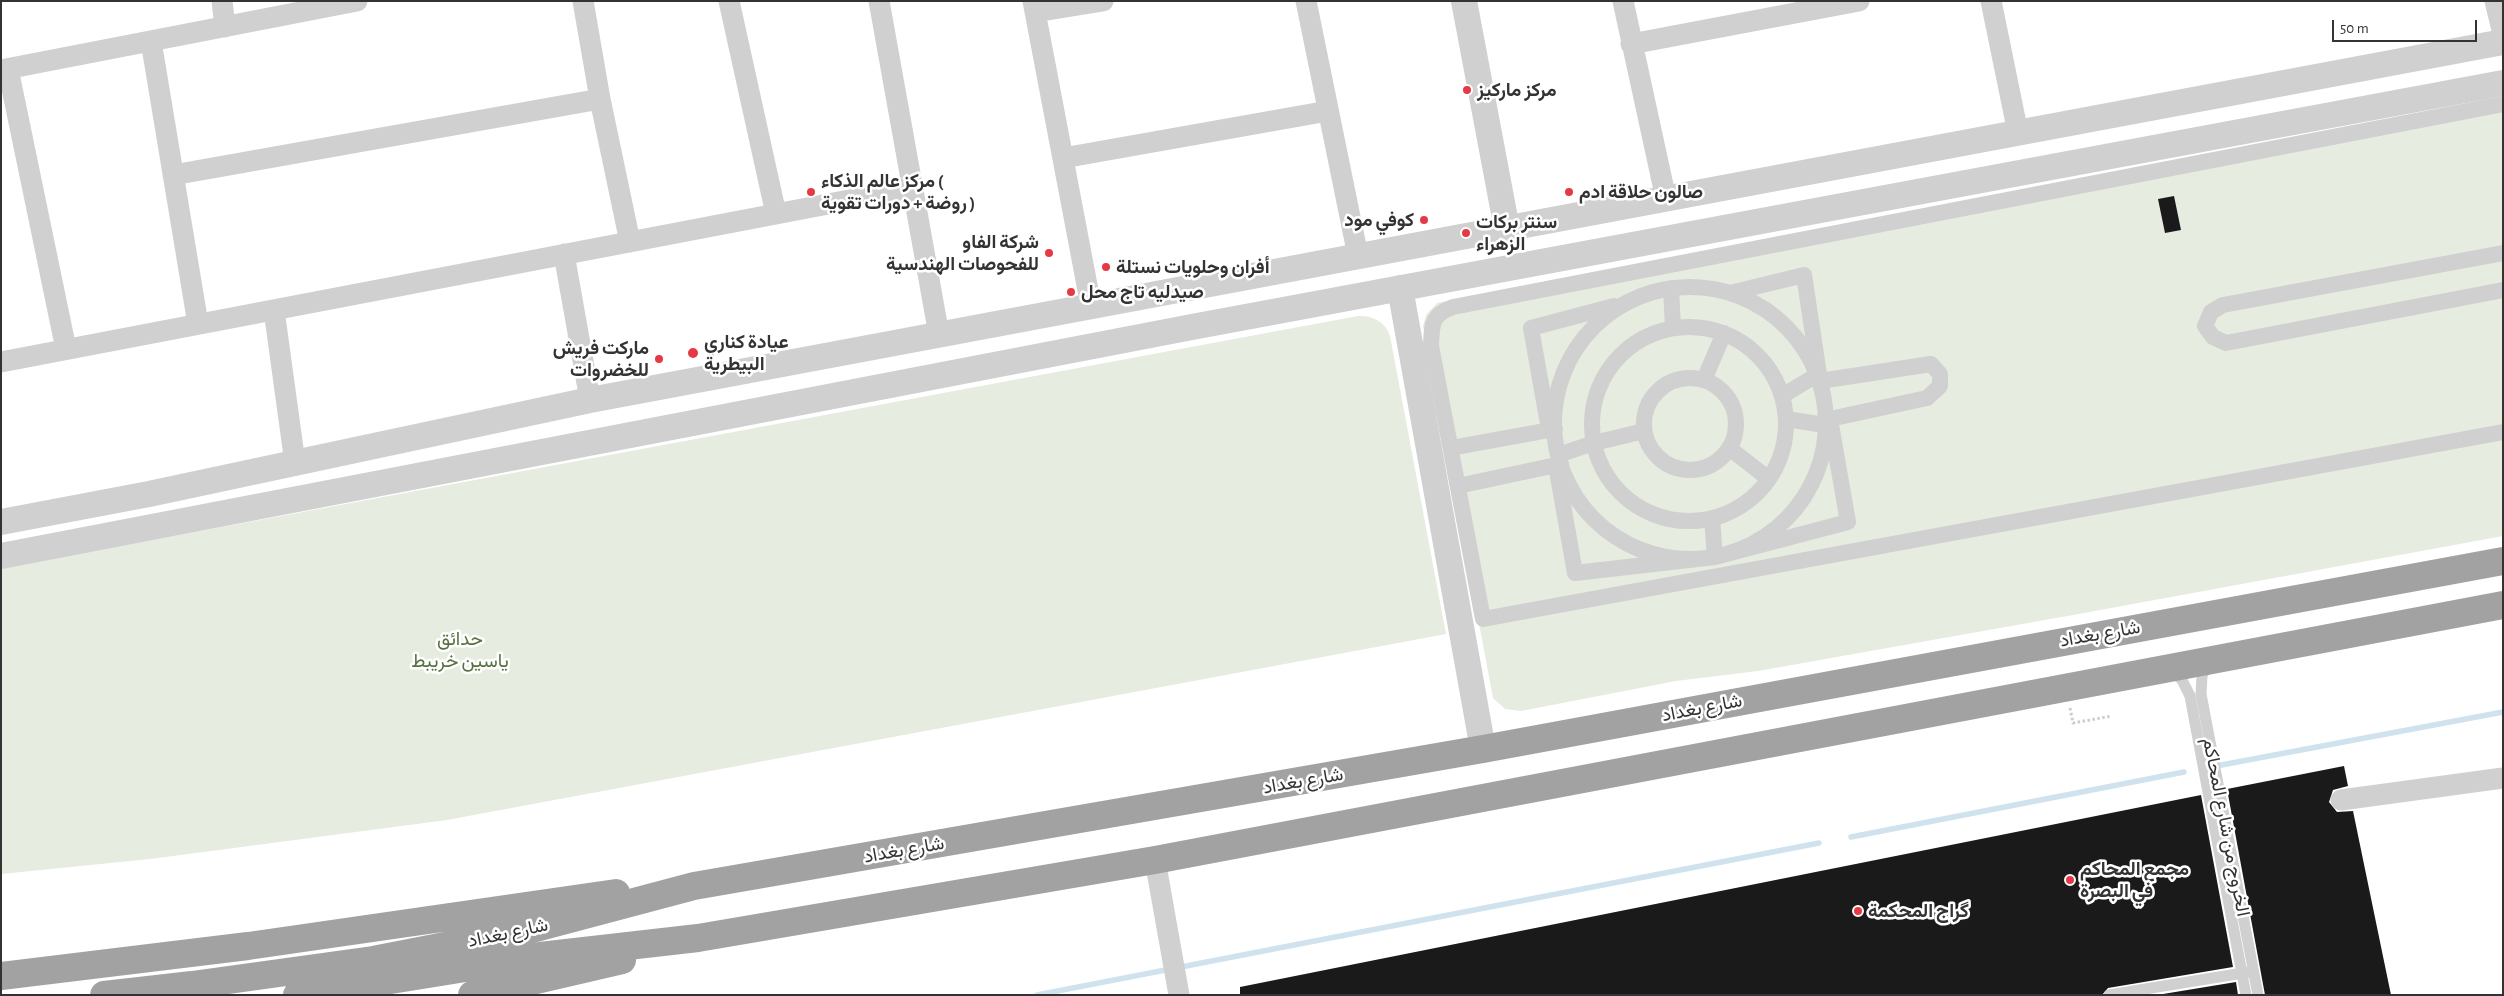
<!DOCTYPE html>
<html>
<head>
<meta charset="utf-8">
<style>
  body { margin:0 }
  #map { position:relative; width:2504px; height:996px; overflow:hidden; background:#fff; font-family:"Alegreya Sans",sans-serif }
  canvas { display:block }
  .frame { position:absolute; inset:0; border:2px solid #333; pointer-events:none }
  .scale { position:absolute; left:2332px; top:20px; width:145px; height:22px; box-sizing:border-box; border:2px solid #333; border-top:0; padding-left:6px; font-size:15px; line-height:18px; white-space:nowrap; color:#333; -webkit-text-stroke:4px #fff; paint-order:stroke }
</style>
</head>
<body>
<div id="map">
<canvas width="2504" height="996"></canvas>
<div class="frame"></div>
<div class="scale">50 m</div>
</div>
<script>
const g = document.querySelector('canvas').getContext('2d');
g.lineJoin = 'round';
function fill(path, color) { g.fillStyle = color; g.fill(path, 'evenodd'); }
function stroke(path, color, width, dash) { g.strokeStyle = color; g.lineWidth = width; g.lineCap = dash ? 'butt' : 'round'; g.setLineDash(dash || []); g.stroke(path); }
function drawText(font, color, halo, rows, align = 'center') {
  g.font = font + ' "Alegreya Sans",Vazirmatn,sans-serif'; g.lineWidth = 5; g.setLineDash([]); g.textBaseline = 'middle'; g.strokeStyle = halo; g.fillStyle = color; for (const [text, x, y, turn = 0] of rows) {
    g.save(); g.translate(x, y); g.rotate((+turn || 0) * Math.PI / 180); g.textAlign = isNaN(turn) ? turn : align; if (halo) g.strokeText(text, 0, 0); g.fillText(text, 0, 0); g.restore();
  }
}
fill(new Path2D(`
  M2503 101V536L2073 615 1758 671 1676 681 1521 711 1505 709 1493 698 1423 326 1426 315 1437 303Z
  M1358 316C1372 315 1386 322 1390 336L1446 634 447 820 150 859 1 874V568Z`), '#e6ecdf');
stroke(new Path2D(`
  M2216 766 2503 712
  M1851 837 2184 772
  M1037 995 1819 843`), '#cfe2ee', 5.5);
fill(new Path2D(`
  M2174 196 2181 230 2165 233 2158 199Z
  M2344 766 2348 786 2333 790 2329 802 2337 812 2353 811 2391 995H2265L2227 789Z
  M2201 795 2233 967 2108 988 2102 995H1240V987Z
  M2236 982 2238 995H2157Z`), '#1a1a1a');
stroke(new Path2D(`
  M2070 708 2073 723 2112 716`), '#cdcdcd', 3, [2.5, 2.5]);
stroke(new Path2D(`
  M2208 663 2202 676 2201 694 2258 995
  M2171 670 2182 680 2190 696 2246 995
  M2109 995 2249 972`), '#d0d0d0', 11);
stroke(new Path2D(`
  M2503 104 1453 307C1431 315 1432 324 1431 346L1483 619 2503 432
  M2503 253 2223 305 2211 312 2205 326 2213 337 2226 343 2503 290
  M1554 423a136 136 0 1 1 272 0a136 136 0 1 1-272 0Z
  M1671 288 1673 328
  M1592 424a97 97 0 1 1 194 0a97 97 0 1 1-194 0Z
  M1644 424a46 46 0 1 1 92 0a46 46 0 1 1-92 0Z
  M1704 380 1724 333
  M1782 396 1817 375
  M1786 419 1831 426
  M1548 424 1531 328 1614 306
  M1451 448 1555 429
  M1729 448 1769 479
  M1558 455 1594 443 1644 431
  M1556 465 1575 573 1715 557 1848 522 1830 419 1927 398 1940 386V374L1931 364 1820 381 1804 275 1730 293
  M1458 486 1561 464
  M1712 518 1715 557`), '#d0d0d0', 16);
stroke(new Path2D(`
  M222 1 225 27
  M583 1 600 99 630 242
  M729 1 776 214
  M879 1 939 335
  M1033 1 1091 306
  M1306 1 1358 256
  M1623 1 1666 199
  M1991 1 2018 133
  M2495 1 2503 34
  M1035 12 1103 1
  M151 41 198 324
  M1631 44 1859 1
  M8 69 66 349
  M1 70 357 1
  M1063 158 1328 111
  M173 175 600 99
  M564 254 590 400
  M274 310 295 463
  M1 362 912 188
  M2341 800 2503 778
  M1155 860 1179 995`), '#d0d0d0', 21);
stroke(new Path2D(`
  M1464 1 1507 229
  M1400 288 1483 749
  M1 522 149 494 590 400 2503 42
  M1 556 1192 327 2503 83`), '#d0d0d0', 26);
stroke(new Path2D(`
  M1 976 248 946 616 893
  M104 995 192 985 373 960 532 929 694 886 1483 749 2503 561
  M297 995 540 956 698 938 1155 860 2503 605
  M472 995 622 960`), '#a2a2a2', 28);
for (const [x, y, r, color] of [
  [1467,90,5,"#e63946"],
  [811,192,5,"#e63946"],
  [1569,192,5,"#e63946"],
  [1424,220,5,"#e63946"],
  [1466,233,5,"#e63946"],
  [1049,253,5,"#e63946"],
  [1106,267,5,"#e63946"],
  [1071,292,5,"#e63946"],
  [693,353,6,"#e63946"],
  [659,359,5,"#e63946"],
  [2070,880,5,"#e63946"],
  [1858,911,5,"#e63946"]
]) { const dot = new Path2D(); dot.arc(x, y, r, 0, 2 * Math.PI); g.fillStyle = color; g.fill(dot); stroke(dot, '#fff', 2); }
drawText('bold 19px', '#333', '#fff', [
  ["مركز ماركيز",1477,90],
  ["مركز عالم الذكاء (",821,181],
  ["روضة + دورات تقوية )",821,203],
  ["صالون حلاقة ادم",1579,192],
  ["كوفي مود",1414,220,"right"],
  ["سنتر بركات",1476,222],
  ["الزهراء",1476,244],
  ["شركة الفاو",1039,242,"right"],
  ["للفحوصات الهندسية",1039,264,"right"],
  ["أفران وحلويات نستلة",1116,267],
  ["صيدليه تاج محل",1081,292],
  ["عيادة كناري",704,342],
  ["البيطرية",704,364],
  ["ماركت فريش",649,348,"right"],
  ["للخضروات",649,370,"right"],
  ["مجمع المحاكم",2080,869],
  ["في البصرة",2080,891],
  ["گراج المحكمة",1868,911]
], 'left');
drawText('19px', '#333', '#fff', [
  ["شارع بغداد",2100,634,-10],
  ["شارع بغداد",1702,708,-11],
  ["شارع بغداد",1303,781,-10],
  ["الخروج من شارع المحاكم",2226,827,79],
  ["شارع بغداد",904,850,-10],
  ["شارع بغداد",508,933,-12]
]);
drawText('19px', '#56703f', '#fff', [
  ["حدائق",460,639],
  ["ياسين خريبط",460,661]
]);
</script>
</body>
</html>
